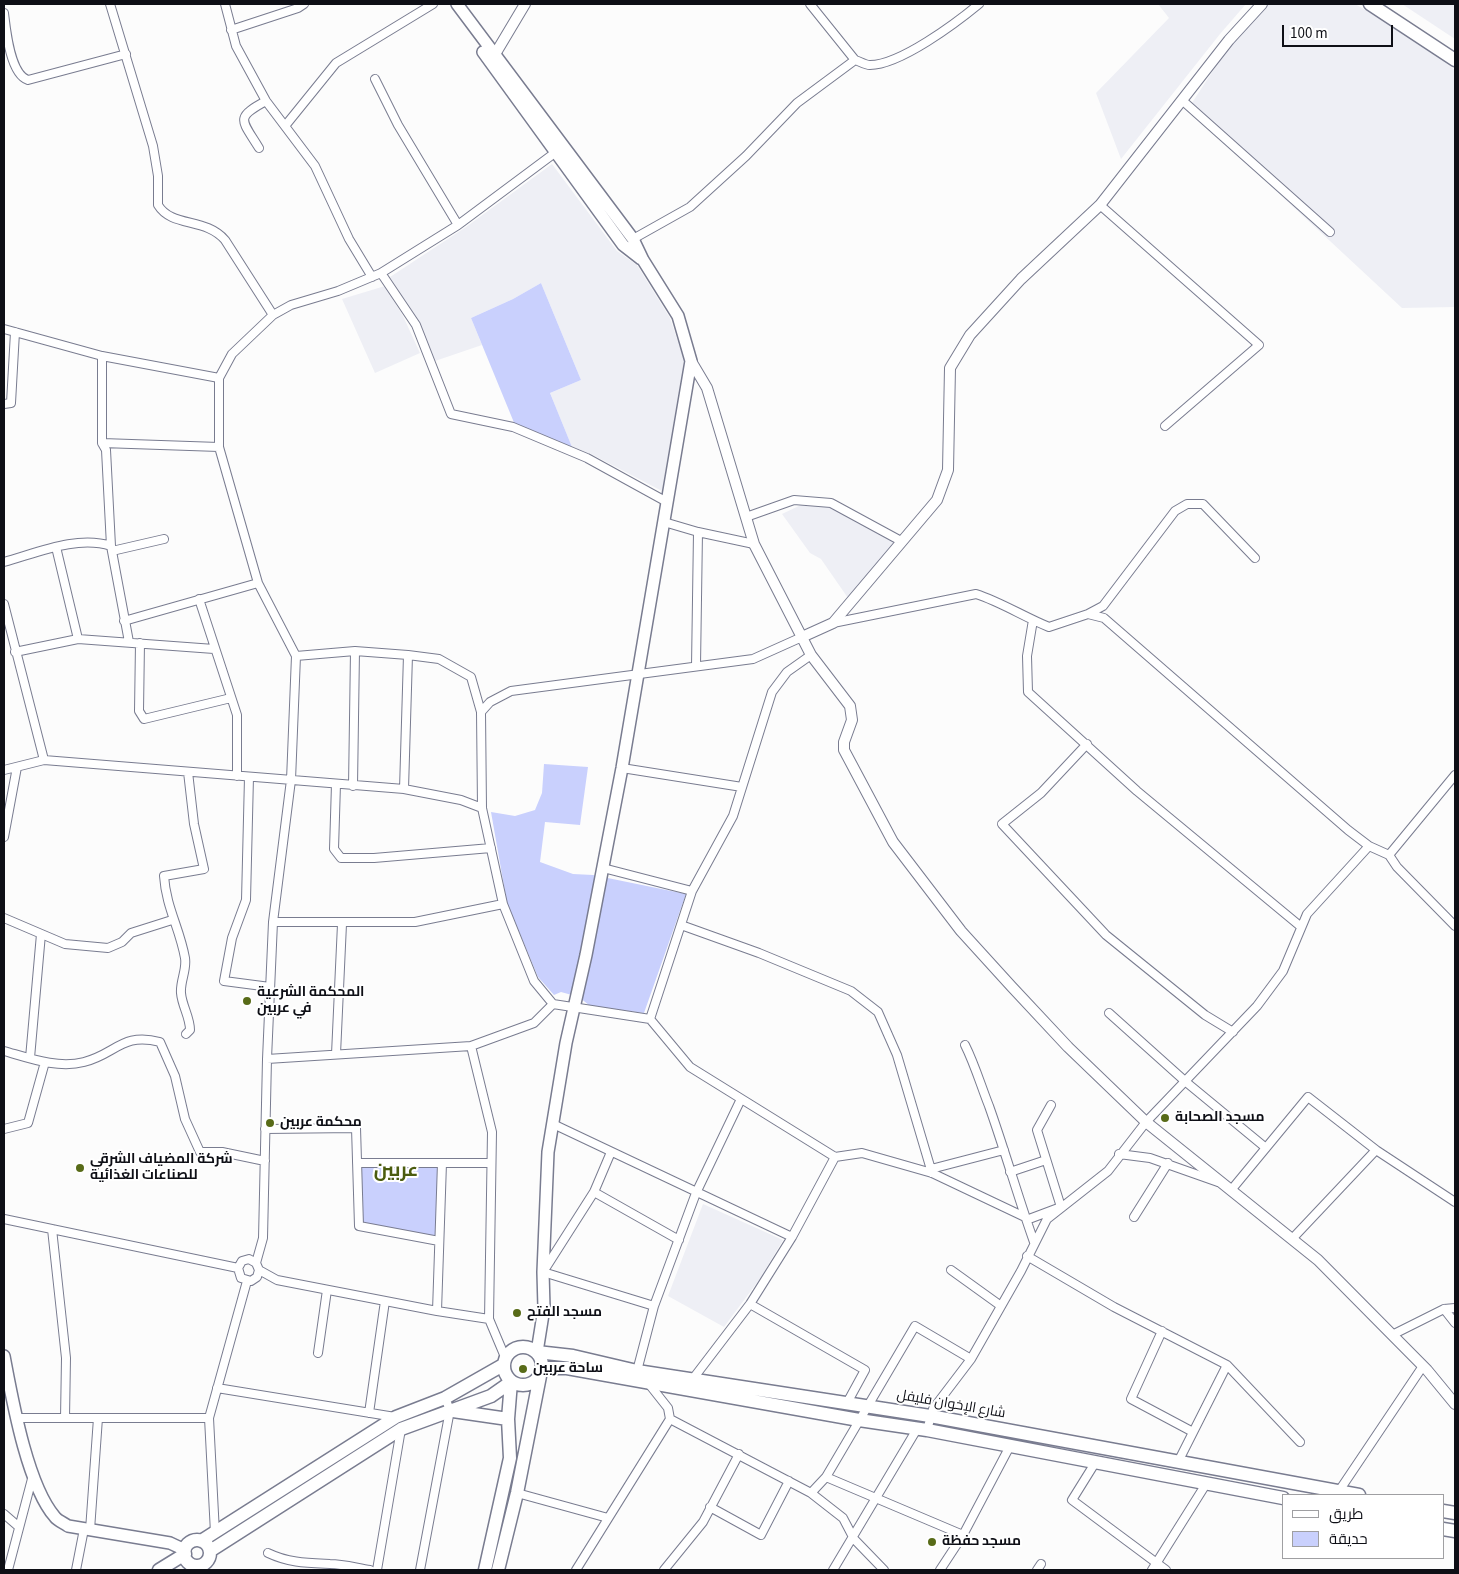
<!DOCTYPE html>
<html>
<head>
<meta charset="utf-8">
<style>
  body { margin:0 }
  #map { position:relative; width:1459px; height:1574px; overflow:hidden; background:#fcfcfc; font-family:"Source Sans 3",Cairo,sans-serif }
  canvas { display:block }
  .frame { position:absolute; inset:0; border:5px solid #0e0f16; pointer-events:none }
  .legend { position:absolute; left:1282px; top:1494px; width:162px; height:65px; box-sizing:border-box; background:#fff; border:1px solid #9f9fa2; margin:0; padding:6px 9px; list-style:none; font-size:15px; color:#0e0f16 }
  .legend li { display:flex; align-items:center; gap:10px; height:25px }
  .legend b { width:25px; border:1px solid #9f9fa2 }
  .scale { position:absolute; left:1282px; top:25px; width:111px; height:22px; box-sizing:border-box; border:2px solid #0e0f16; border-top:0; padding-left:6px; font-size:15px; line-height:18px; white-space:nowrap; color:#0e0f16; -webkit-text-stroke:4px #fff; paint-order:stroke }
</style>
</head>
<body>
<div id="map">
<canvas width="1459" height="1574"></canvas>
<div class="frame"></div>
<ul class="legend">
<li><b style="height:6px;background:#fff"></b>طريق</li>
<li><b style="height:14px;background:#c9d0fd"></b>حديقة</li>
</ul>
<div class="scale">100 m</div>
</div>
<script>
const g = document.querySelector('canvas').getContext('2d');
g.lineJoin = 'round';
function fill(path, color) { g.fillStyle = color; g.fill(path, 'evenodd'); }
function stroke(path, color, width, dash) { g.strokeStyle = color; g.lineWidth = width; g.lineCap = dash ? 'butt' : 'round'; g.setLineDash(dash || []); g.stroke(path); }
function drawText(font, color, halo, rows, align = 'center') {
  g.font = font + ' "Source Sans 3",Cairo,sans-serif'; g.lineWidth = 4; g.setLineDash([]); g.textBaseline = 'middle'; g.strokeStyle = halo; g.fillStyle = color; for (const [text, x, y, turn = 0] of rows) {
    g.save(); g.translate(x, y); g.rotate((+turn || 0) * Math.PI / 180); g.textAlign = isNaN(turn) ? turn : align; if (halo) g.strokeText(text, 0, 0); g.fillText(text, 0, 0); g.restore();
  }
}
fill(new Path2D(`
  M1158 4H1246L1220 34 1121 159 1096 93 1169 18Z
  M1265 4H1355L1404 32 1455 70V307L1402 308 1188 109 1231 43Z
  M1402 4H1455V39Z
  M552 164 617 251 637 265 670 318 684 360 662 491 591 454 572 447 550 393 581 380 541 283 513 299 471 318 482 345 435 361 420 324 390 277 466 227Z
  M385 286 403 316 420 353 375 373 342 299Z
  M803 504 834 508 896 541 848 598 821 559 810 553 782 514Z
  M703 1204 783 1240 759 1280 724 1327 668 1296Z`), '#eeeff5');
fill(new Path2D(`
  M541 283 581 380 550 393 572 447 515 425 471 318 513 299Z
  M544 764 588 767 580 825 545 822 540 862 573 874 593 875 686 894 644 1013 590 1006 579 997 561 992 554 995 538 977 507 903 491 812 515 816 535 810 542 793Z
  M360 1166 438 1167 436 1236 362 1224Z`), '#c9d0fd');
const minor = new Path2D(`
  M110 4 153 146 158 176V205C172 228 205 217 225 240L273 315
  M225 4 236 46 266 101 315 166 349 239 372 277
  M4 13C6 30 10 74 28 80L126 54
  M231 30 298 8 304 4
  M855 60C859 61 865 65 870 65 900 65 956 23 979 4
  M375 79 398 125 458 225
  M1183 101 1330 232
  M285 126 336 63 433 4
  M259 148C242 120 234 118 266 101
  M1100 205 1259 345 1165 426
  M633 239 690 207 746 156 797 103 855 60 810 4
  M381 273 416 325 451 414 513 427 587 458 667 502
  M4 329 102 356 219 378
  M102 356V443L106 450 111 546 129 642
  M4 404 11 403 15 332
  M102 443 219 447
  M746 517 794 500 831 503 901 541
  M664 522 698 532 754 544
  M56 547 78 639
  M112 551 164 539
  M4 562C37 553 77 535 111 546
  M199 599 237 715V776
  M4 604 44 760
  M1088 614 1103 606 1175 511 1187 504H1203L1255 558
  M1033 620 1027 656 1028 692 1137 791 1300 926
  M124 621 258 583
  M833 623 976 594C1001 602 1024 617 1049 627L1088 614 1104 618 1348 830 1369 846 1389 855 1397 867 1455 926
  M802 637 753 659 511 691 490 702 481 712 482 808 503 904 534 981 553 1004 650 1019 690 1067 835 1157 862 1153 932 1173 1029 1219 1061 1207
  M140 643 139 711 144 719 231 698
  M15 652 78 639 214 649
  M296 656 355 651 408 655 439 659 471 677 481 712
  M696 666 698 532
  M1087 744 1041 793 1002 824 1106 935 1205 1015 1233 1032
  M622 768 742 787
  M4 770 44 760 404 789 461 800 482 808
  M249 777 246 900 232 938 224 981 270 987
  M336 784 334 849 341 858H374L491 848
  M353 786 355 651
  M404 789 408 655
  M4 837 17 767
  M1389 855 1455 775
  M603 868 692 891
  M4 918 65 944 108 948 122 942 131 933 172 920
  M273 922H415L503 904
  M681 925 759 953 851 991 878 1012 897 1055 932 1173
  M1109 1013 1186 1082 1266 1148
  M650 1019 692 891 733 816 772 692 787 672 811 655
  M186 1034 190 1030C190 1017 182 1006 181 993 180 981 187 970 185 958 180 929 166 907 164 876L204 869 194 824 188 772
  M965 1045C975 1065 981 1086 989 1106 1005 1151 1018 1197 1034 1242
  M471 1046 492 1132 489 1319
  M4 1051C29 1058 58 1069 84 1062 116 1054 122 1032 160 1042L175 1076 185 1119 200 1152H222L265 1161
  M336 1054 342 924
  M30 1058 41 934
  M267 1059 471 1046 534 1023 553 1004
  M1051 1105 1037 1130 1061 1207
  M553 1124 792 1237
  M4 1129 28 1123 45 1062
  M265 1129 356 1128 359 1226 439 1241
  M1376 1150 1455 1202
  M611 1152 594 1192 543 1272 654 1306
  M1119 1154 1150 1158 1218 1182
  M357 1163H491
  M931 1169 1004 1150
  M1010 1172 1046 1160
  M1232 1189 1308 1097 1376 1150 1292 1239
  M594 1192 679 1240
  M1134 1217 1168 1163
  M4 1219 238 1268
  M52 1229 66 1358 65 1418
  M1027 1256 1114 1307 1227 1365 1300 1442
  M256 1263 249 1259 242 1261 238 1268 241 1278 251 1281 257 1277 259 1270 256 1263 263 1238 267 1059 273 922 291 780 296 656 258 583 219 447V378L232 354 273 315 291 305 338 291 381 273 458 225 556 152
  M259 1270 277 1280 437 1311 489 1319 505 1357
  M951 1270 1001 1306
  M750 1304 865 1370 847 1403
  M1444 1309 1455 1323
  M437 1311 442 1163
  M1162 1331 1131 1399 1193 1432
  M1392 1335 1444 1309 1455 1308
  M318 1353 327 1290
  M637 1371 654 1306 696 1193 741 1099
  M692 1380 750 1304 792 1237 835 1157
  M649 1384 668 1408 670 1419 811 1493 843 1518 854 1539 884 1570
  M217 1388 395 1417
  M369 1413 385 1301
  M16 1418H209
  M927 1430 933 1409 971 1359 1021 1271 1047 1219 1108 1171 1146 1122 1257 1006 1283 971 1307 914 1369 846
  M1178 1462 1227 1365
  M1095 1463 1072 1500 1166 1570
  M826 1477 963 1535 940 1570
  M1339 1491 1423 1366
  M517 1493 608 1518
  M811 1493 826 1477 915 1326 971 1359
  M710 1507 761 1535 789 1481
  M4 1514 19 1527
  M90 1530 98 1418
  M215 1533 209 1418 247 1281
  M963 1535 1010 1446
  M268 1553C289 1563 307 1563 330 1564 343 1564 357 1568 370 1570
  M8 1570 33 1475
  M76 1570 84 1529
  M377 1570 401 1429
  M420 1570 450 1410 445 1398
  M576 1570 670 1419
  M664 1570 703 1522 739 1454
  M833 1570 917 1429
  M1037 1570 1041 1564
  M1152 1570 1206 1484`);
const tertiary = new Path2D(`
  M491 61 525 4
  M691 361 707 388 754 544 811 655 850 706 852 720 844 742V750L893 842 961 931 1011 986 1068 1047 1146 1122 1318 1260 1427 1370 1455 1404
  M802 637 833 623 937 500 948 470 950 368 970 335 1021 279 1100 205 1229 40 1262 4`);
const secondary = new Path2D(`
  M457 4 633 239 643 260 678 316 691 361 622 768 586 955 566 1043 548 1152 543 1272 544 1308 537 1352
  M483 52 623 245 641 259
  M4 1356C12 1398 27 1485 55 1517 58 1521 64 1523 68 1526L170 1543 185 1550`);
const primary = new Path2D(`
  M1370 4 1455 60
  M504 1366a19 19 0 1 1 38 0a19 19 0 1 1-38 0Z
  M537 1352 573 1356 637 1371 930 1416 1359 1495
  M542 1368H567L859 1420 927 1430 1283 1498
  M453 1411 508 1419
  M1443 1511 1455 1513
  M1443 1529 1455 1531
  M184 1553a13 13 0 1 1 26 0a13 13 0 1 1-26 0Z
  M201 1541 396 1417 445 1398 503 1365
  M210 1551 401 1429 491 1396 511 1382
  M159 1570 185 1554
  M485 1570 510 1458 508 1419 511 1382
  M498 1570 517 1493 540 1376`);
stroke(minor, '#797c90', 10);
stroke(tertiary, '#797c90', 12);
stroke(secondary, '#797c90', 14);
stroke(primary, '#797c90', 15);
stroke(minor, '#fff', 8);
stroke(tertiary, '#fff', 10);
stroke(secondary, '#fff', 11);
stroke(primary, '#fff', 12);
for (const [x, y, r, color] of [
  [247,1001,5,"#586b18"],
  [1165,1118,5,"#586b18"],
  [270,1123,5,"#586b18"],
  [80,1168,5,"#586b18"],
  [517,1313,5,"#586b18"],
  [523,1369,5,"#586b18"],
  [932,1542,5,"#586b18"]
]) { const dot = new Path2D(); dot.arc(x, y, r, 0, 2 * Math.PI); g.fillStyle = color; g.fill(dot); stroke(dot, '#fff', 2); }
drawText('bold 14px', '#0e0f16', '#fff', [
  ["المحكمة الشرعية",257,993],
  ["في عربين",257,1009],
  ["مسجد الصحابة",1175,1118],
  ["محكمة عربين",280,1123],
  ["شركة المضياف الشرقي",90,1160],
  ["للصناعات الغذائية",90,1176],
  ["مسجد الفتح",527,1313],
  ["ساحة عربين",533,1369],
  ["مسجد حفظة",942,1542]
], 'left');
drawText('14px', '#0e0f16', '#fff', [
  ["شارع الإخوان فليفل",951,1405,10]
]);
drawText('bold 19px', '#4b5c0f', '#fff', [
  ["عربين",396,1172]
]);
</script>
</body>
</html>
